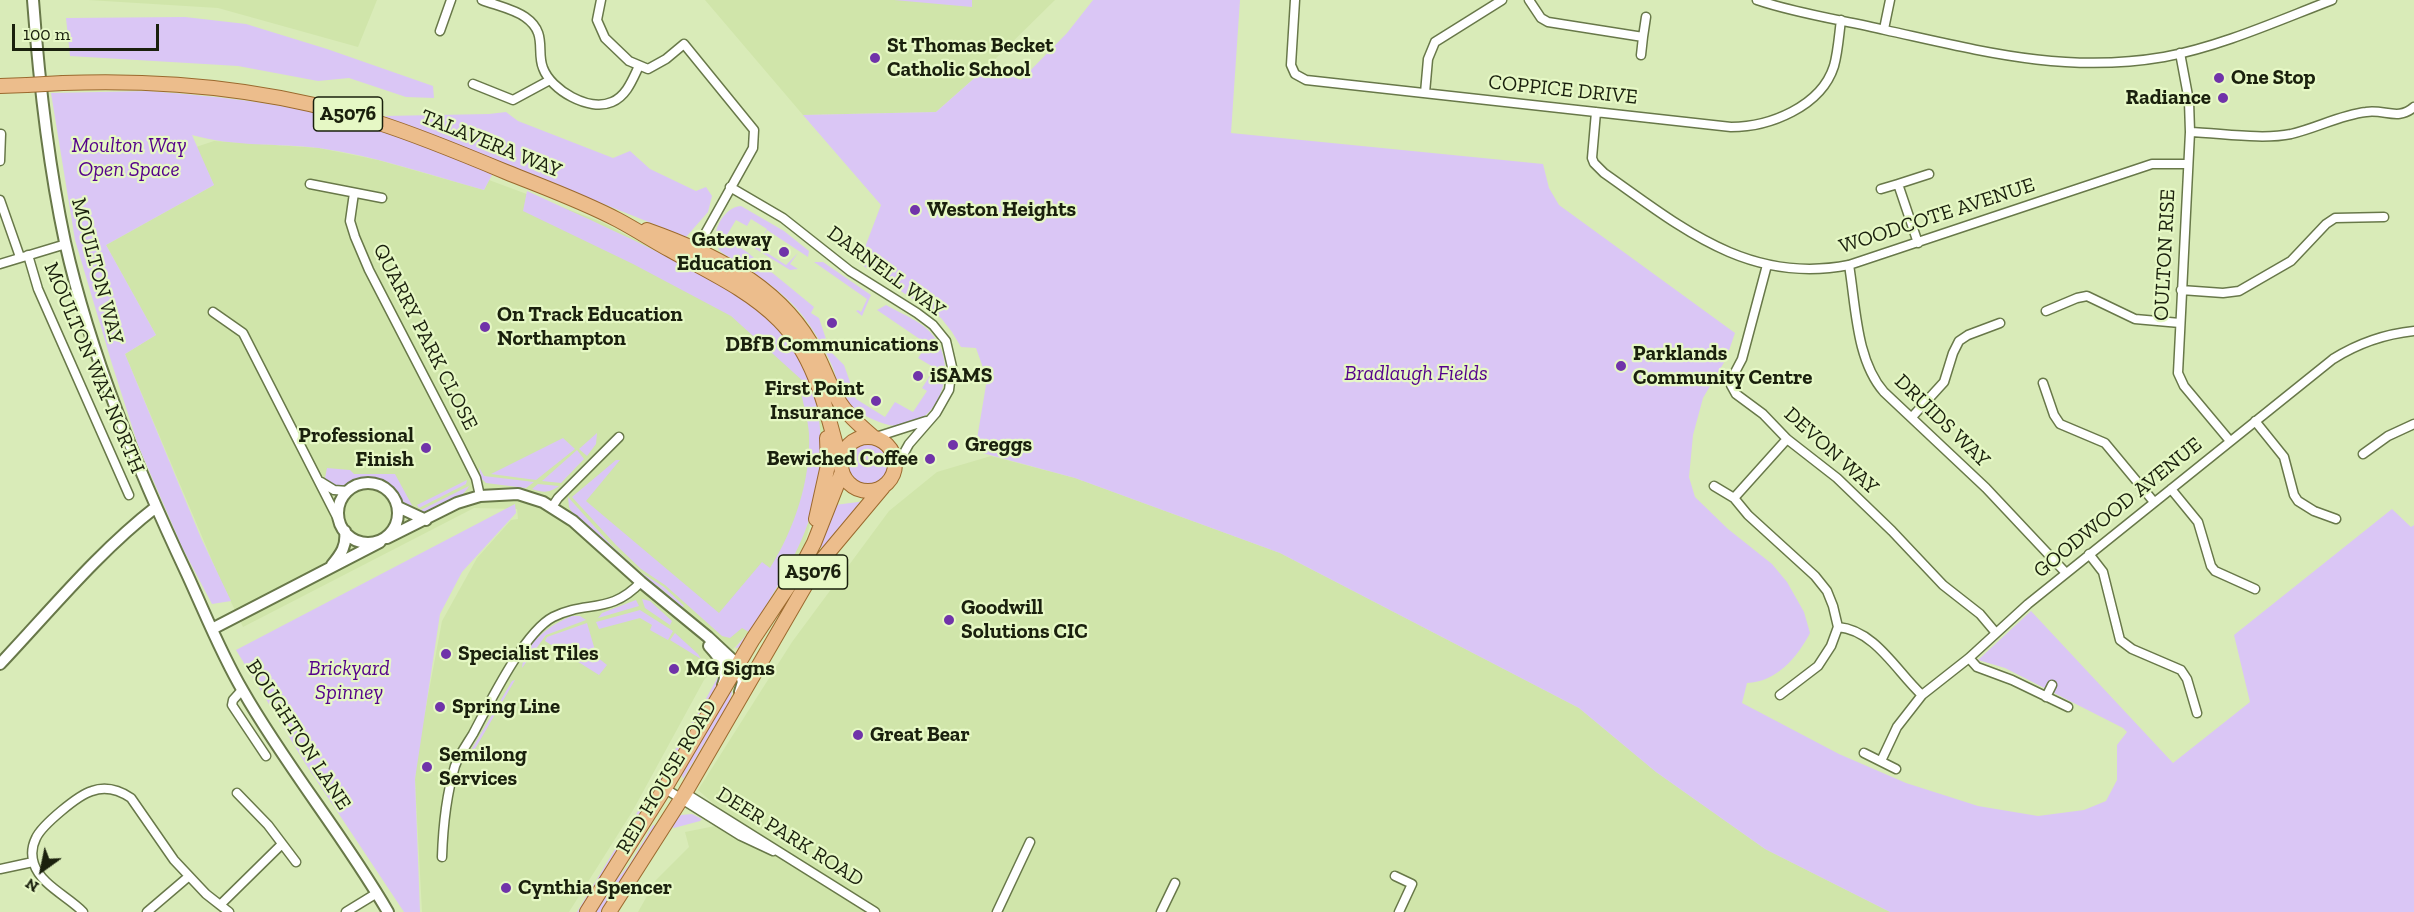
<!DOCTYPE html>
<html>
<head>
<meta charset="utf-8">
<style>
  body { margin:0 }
  #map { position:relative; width:2414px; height:912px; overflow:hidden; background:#d9ebb8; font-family:"Zilla Slab",serif }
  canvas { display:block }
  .north { position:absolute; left:12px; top:840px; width:60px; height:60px; -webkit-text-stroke:4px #e6f8c5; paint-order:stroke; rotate:213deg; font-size:16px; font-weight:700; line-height:24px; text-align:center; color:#1a200d }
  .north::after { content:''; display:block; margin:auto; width:21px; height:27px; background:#1a200d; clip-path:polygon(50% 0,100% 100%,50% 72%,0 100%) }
  .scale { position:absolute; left:12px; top:24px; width:147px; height:27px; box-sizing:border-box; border:3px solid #1a200d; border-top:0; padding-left:8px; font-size:18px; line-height:21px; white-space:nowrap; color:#1a200d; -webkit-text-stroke:4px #e6f8c5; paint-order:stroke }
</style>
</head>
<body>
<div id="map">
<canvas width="2414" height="912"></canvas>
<div class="north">N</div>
<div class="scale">100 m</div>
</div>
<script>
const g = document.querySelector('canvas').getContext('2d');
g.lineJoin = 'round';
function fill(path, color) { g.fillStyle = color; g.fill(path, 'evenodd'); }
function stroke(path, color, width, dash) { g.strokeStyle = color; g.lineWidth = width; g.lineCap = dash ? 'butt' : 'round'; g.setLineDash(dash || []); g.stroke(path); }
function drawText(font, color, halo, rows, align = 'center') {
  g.font = font + ' "Zilla Slab",serif'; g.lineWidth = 4.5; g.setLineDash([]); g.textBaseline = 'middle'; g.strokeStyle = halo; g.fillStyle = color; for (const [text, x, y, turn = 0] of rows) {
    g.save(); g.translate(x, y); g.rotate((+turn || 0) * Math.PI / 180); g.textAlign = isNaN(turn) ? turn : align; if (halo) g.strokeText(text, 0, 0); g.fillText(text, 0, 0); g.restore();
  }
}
fill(new Path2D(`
  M88 0H377L358 47 218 8Z
  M705 0H1055L987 67 936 112 803 115Z
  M214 141 319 148 378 160 484 190 489 180 602 222 735 292 775 323 802 360 823 406 825 466 800 563 778 601 704 680 632 812 569 912H422L415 779 417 755 442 621 477 558 511 520 518 519 517 509 474 508 243 627 219 577 125 354 156 335 106 245 214 185 196 147Z
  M991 456 1075 478 1280 553 1579 708 1656 772 1765 849 1890 912H638L656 880 689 847 685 832 715 826 723 812 698 790 792 642 889 511 937 472Z`), '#d0e5aa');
fill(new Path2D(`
  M894 0H972V7Z
  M1093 0H1240L1231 133 1543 164 1549 188 1559 205 1735 333 1726 359 1703 398 1693 435 1689 477 1695 497 1728 529 1772 564 1787 582 1804 612 1810 633C1797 658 1776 682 1747 683L1742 703 1839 754 1906 783 1978 806 2038 816 2084 810 2106 801 2117 780V745L2127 732 2123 728 2005 668 1978 660 2031 611 2173 763 2250 702 2234 635 2392 509 2411 527 2414 525V912H1890L1765 849 1656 772 1579 708 1280 553 1075 478 975 451 987 379 976 348 961 347 952 332 941 318 859 263 881 205 803 115 936 112 987 67 1021 80 1067 33Z
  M185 17 246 24 327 49 433 86 434 98 406 97 349 78 318 81 238 66 70 56 66 18Z
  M149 91C223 97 296 104 367 126 410 139 451 156 493 173L484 190C430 175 375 156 319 148 277 143 234 147 192 135L214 185 106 245 156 335 125 354 201 538 231 601 212 604 182 547 138 445 112 364 75 240 51 93Z
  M506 112 518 121 613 158 630 151 650 169 696 191 706 187 712 196 708 212 686 237 384 116 489 114Z
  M527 191C584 217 640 242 695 271 722 285 754 300 775 323 825 379 831 454 808 523 793 567 763 607 743 647L735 648 749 632 742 628 730 638 722 636 665 585 641 569 616 545 572 497 616 460H620L586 501 719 613 762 562 770 568C794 530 811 480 809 434 808 419 803 403 800 388L804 382 731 316 633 264 523 211Z
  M741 206 784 231 809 251 808 257 767 230 758 247 786 265 798 253 790 264 798 269 790 270 754 248 753 244 757 246 767 229 751 219 747 226 736 220 725 238 747 252 814 307 811 313 819 318 830 351 844 365 856 399 885 417 895 402 913 412 927 391 922 388 935 368 918 358 927 344 877 310 886 305C903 315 923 321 935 338 962 376 931 440 882 423 870 419 855 411 847 401 839 392 837 379 833 368 825 349 815 332 803 316 782 289 749 270 721 252 707 236 723 207 741 206Z
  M814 262H823L871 295 862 316 856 311 858 310 861 312 867 299Z
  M597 433 596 444 587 456 579 449Z
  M563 438 575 449 536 480 491 474Z
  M848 463a21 21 0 1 1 42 0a21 21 0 1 1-42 0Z
  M577 450 584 459 561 483 542 481Z
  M479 467 484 476 534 482 526 488 486 483 481 478Z
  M327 468 350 470 354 474H395L414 509C398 503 395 483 376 480 364 479 355 489 344 489 340 489 334 486 330 485L325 478Z
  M467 480 466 484 419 508 417 505Z
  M538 484 559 486C549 493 544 493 532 489Z
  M469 486C462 500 438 510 423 513L421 510Z
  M568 497 611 545 640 572 664 587 684 606 682 607 659 587 639 575 573 514 569 507Z
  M866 501 824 549 818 545 835 505Z
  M515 504 516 513 462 572 440 614 415 779 420 912H404L305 763 236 650Z
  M642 599 650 601 672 621 670 625 645 608Z
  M636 600 639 606 598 618 602 613Z
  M640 610 673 631 668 640 650 630 652 625 640 618 599 629 596 622Z
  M572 616H580L586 620 546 635 522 668C524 643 551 624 572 616Z
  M587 623 597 657 607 665 599 675 545 641 547 637Z
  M675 633 698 654 701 659 670 640Z
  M720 673 718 686 700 717 697 715Z
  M515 680 472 754 470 752 512 681Z
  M730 690 732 692 730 701 683 779 681 772Z
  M695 717 698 719 667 774 581 912H577Z
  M692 814 702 819 700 821 674 828 670 826 681 815Z
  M653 825 656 826 601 912H595L611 886 629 865Z`), '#dac6f5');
const minor = new Path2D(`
  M482 0C495 5 514 9 525 17 548 33 536 51 543 68 551 90 589 112 612 102 627 96 633 78 639 66
  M601 0 597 20 605 38 629 61 648 69 666 59 684 44 754 130 753 148 696 250
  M1295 0 1291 65 1295 74 1306 80 1731 127C1769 127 1821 107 1834 66 1838 52 1839 35 1841 20
  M1529 0 1541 18 1548 22 1643 37 1641 55
  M1757 0C1798 14 1843 20 1885 30 1981 51 2065 74 2164 57 2222 46 2277 21 2332 0
  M1884 29 1890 0
  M440 31 451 0
  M1643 37 1646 17
  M2180 53 2189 101 2190 132 2178 373 2184 386 2230 441
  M473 84 513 100 550 80
  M1425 93 1428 59 1435 42 1502 0
  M1596 112 1592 158 1594 163 1604 173C1681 227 1748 285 1849 265L2152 164H2188
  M2190 132C2221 133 2261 140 2291 134 2317 128 2340 115 2366 112 2385 109 2398 121 2414 107
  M0 161 1 134
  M310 184 382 198
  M1898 184 1929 174
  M730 187 783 218 850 271 917 313 933 325 946 341 952 367 949 390 936 413 909 444 895 469
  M1881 189 1898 184 1918 243
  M354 193 350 221 355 237 369 270 459 444 476 478 480 496
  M0 200 20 257
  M28 255 38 289 129 495
  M0 264 66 244
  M1767 265 1742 359 1732 378 1731 385 1736 394 1763 414 1787 439 1837 478 1892 531 1943 585 1980 614 1996 633
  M1849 265C1856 307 1856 360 1884 392L1986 488 2066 573
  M2181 290 2223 293 2239 291 2291 261 2326 224 2335 218 2384 217
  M2046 311 2077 298 2087 296 2135 319 2180 323
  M213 312 243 333 340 523
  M2043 383 2054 415 2060 424 2105 443 2154 502
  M1912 417 1944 382 1953 353 1959 341 1968 335 2000 323
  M2255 421 2284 457 2294 495 2298 501 2314 511 2336 519
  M876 437 926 421
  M2363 454 2388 436 2414 424
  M321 482 334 490 348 491
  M1714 486 1734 498 1748 515 1815 576 1827 591 1833 606 1838 627 1831 646 1818 666 1780 695
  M2171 489 2198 522 2211 566 2215 571 2255 589
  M1734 498 1787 439
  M552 507 558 498 619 437
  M2089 554 2103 572 2120 640 2132 649 2181 670 2187 679 2197 713
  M1838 627C1875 630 1897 672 1922 695
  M1969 658 1977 667 2012 680 2068 707
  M242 690 233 700 232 705 266 756
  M2046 697 2052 685
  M1864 753 1896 769
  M1881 761 1897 727 1922 695 1969 658 2028 604 2333 359C2357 344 2385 334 2414 331
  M664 788 741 836 773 851
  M237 793 268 825 296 862
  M685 793 875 912
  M442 857C443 826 446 796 455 766 459 755 467 744 473 734 489 704 524 632 553 617 586 600 610 615 641 582
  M0 869 33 862
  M1395 876 1412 884 1399 912
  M220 905 281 845
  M83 912C69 897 41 885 34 864 31 855 32 846 36 838 42 825 78 795 92 791 106 786 119 790 131 798L174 860 206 894 229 912
  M147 912 188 877
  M346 912 377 893
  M997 912 1030 842
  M1161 912 1175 883`);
const tertiary = new Path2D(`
  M33 0C39 81 48 163 65 242 91 357 137 468 187 574 205 613 221 654 243 691 287 768 344 836 388 912
  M338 513a30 30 0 1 1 60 0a30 30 0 1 1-60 0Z
  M398 507 426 520
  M387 538 457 503 480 496 518 494 543 502 573 521 641 582 708 637 738 665 743 682 740 692
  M332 565C341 554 347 546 345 531
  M212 629 380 542
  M709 646C719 657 730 669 723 685
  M0 664C50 611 98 552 156 507`);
const primary = new Path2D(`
  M63 83C167 79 276 90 376 122 420 136 463 154 506 172 543 187 582 201 618 220 635 229 652 240 670 250 707 271 748 289 779 320 817 358 827 414 841 464
  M0 86 27 85
  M647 230C709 252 775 283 810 342 822 361 828 384 840 403 848 416 861 426 872 436
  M841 464a27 27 0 1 1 54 0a27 27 0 1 1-54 0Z
  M816 519 828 465 827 438
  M587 912 668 783 753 639 803 564 814 543 842 472
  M609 912 685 793 816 567 883 487`);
stroke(minor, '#687849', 11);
stroke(tertiary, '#687849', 14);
stroke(primary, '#9b692e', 16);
stroke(minor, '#fff', 8);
stroke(tertiary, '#fff', 10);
stroke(primary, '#ecbd8c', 14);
const primaryBridge = new Path2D(`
  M27 85 63 83`);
stroke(primaryBridge, '#9b692e', 16, []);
stroke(primaryBridge, '#ecbd8c', 14);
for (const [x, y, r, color] of [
  [875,58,6,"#7033a9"],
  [2219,78,6,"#7033a9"],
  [2223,98,6,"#7033a9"],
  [915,210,6,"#7033a9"],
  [784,252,6,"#7033a9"],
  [832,323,6,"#7033a9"],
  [485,327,6,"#7033a9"],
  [1621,366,6,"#7033a9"],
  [918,376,6,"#7033a9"],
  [876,401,6,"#7033a9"],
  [953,445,6,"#7033a9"],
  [426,448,6,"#7033a9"],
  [930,459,6,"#7033a9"],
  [949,620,6,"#7033a9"],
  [446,654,6,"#7033a9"],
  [674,669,6,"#7033a9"],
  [440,707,6,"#7033a9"],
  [858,735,6,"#7033a9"],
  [427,767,6,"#7033a9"],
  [506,888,6,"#7033a9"]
]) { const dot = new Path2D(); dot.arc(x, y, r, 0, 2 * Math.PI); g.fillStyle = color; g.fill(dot); stroke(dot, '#e6f8c5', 2); }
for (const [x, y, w] of [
  [348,114,69],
  [813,572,69]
]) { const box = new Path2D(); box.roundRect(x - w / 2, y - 17, w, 34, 4.5); g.fillStyle = '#e6f8c5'; g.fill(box); stroke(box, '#1a200d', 1.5); }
drawText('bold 20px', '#1a200d', null, [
  ["A5076",348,114],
  ["A5076",813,572]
]);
drawText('bold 21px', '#1a200d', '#e6f8c5', [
  ["St Thomas Becket",887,46],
  ["Catholic School",887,70],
  ["One Stop",2231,78],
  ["Radiance",2211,98,"right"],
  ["Weston Heights",927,210],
  ["Gateway",772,240,"right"],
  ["Education",772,264,"right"],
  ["On Track Education",497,315],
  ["Northampton",497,339],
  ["DBfB Communications",832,345,"center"],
  ["Parklands",1633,354],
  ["Community Centre",1633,378],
  ["iSAMS",930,376],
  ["First Point",864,389,"right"],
  ["Insurance",864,413,"right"],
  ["Professional",414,436,"right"],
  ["Finish",414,460,"right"],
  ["Greggs",965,445],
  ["Bewiched Coffee",918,459,"right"],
  ["Goodwill",961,608],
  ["Solutions CIC",961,632],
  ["Specialist Tiles",458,654],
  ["MG Signs",686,669],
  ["Spring Line",452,707],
  ["Great Bear",870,735],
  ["Semilong",439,755],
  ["Services",439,779],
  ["Cynthia Spencer",518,888]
], 'left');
drawText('21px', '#1a200d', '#e6f8c5', [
  ["COPPICE DRIVE",1563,90,6],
  ["TALAVERA WAY",491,144,22],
  ["WOODCOTE AVENUE",1937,216,-18],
  ["OULTON RISE",2165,255,-87],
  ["MOULTON WAY",97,271,75],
  ["DARNELL WAY",886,272,36],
  ["QUARRY PARK CLOSE",425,337,63],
  ["MOULTON WAY NORTH",94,368,67],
  ["DRUIDS WAY",1942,421,44],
  ["DEVON WAY",1831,451,42],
  ["GOODWOOD AVENUE",2118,508,-39],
  ["BOUGHTON LANE",298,735,57],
  ["RED HOUSE ROAD",667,777,-59],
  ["DEER PARK ROAD",790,837,32]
]);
drawText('italic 21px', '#55028b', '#e6f8c5', [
  ["Moulton Way",129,146],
  ["Open Space",129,170],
  ["Bradlaugh Fields",1416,374],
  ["Brickyard",349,669],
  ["Spinney",349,693]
]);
</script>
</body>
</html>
